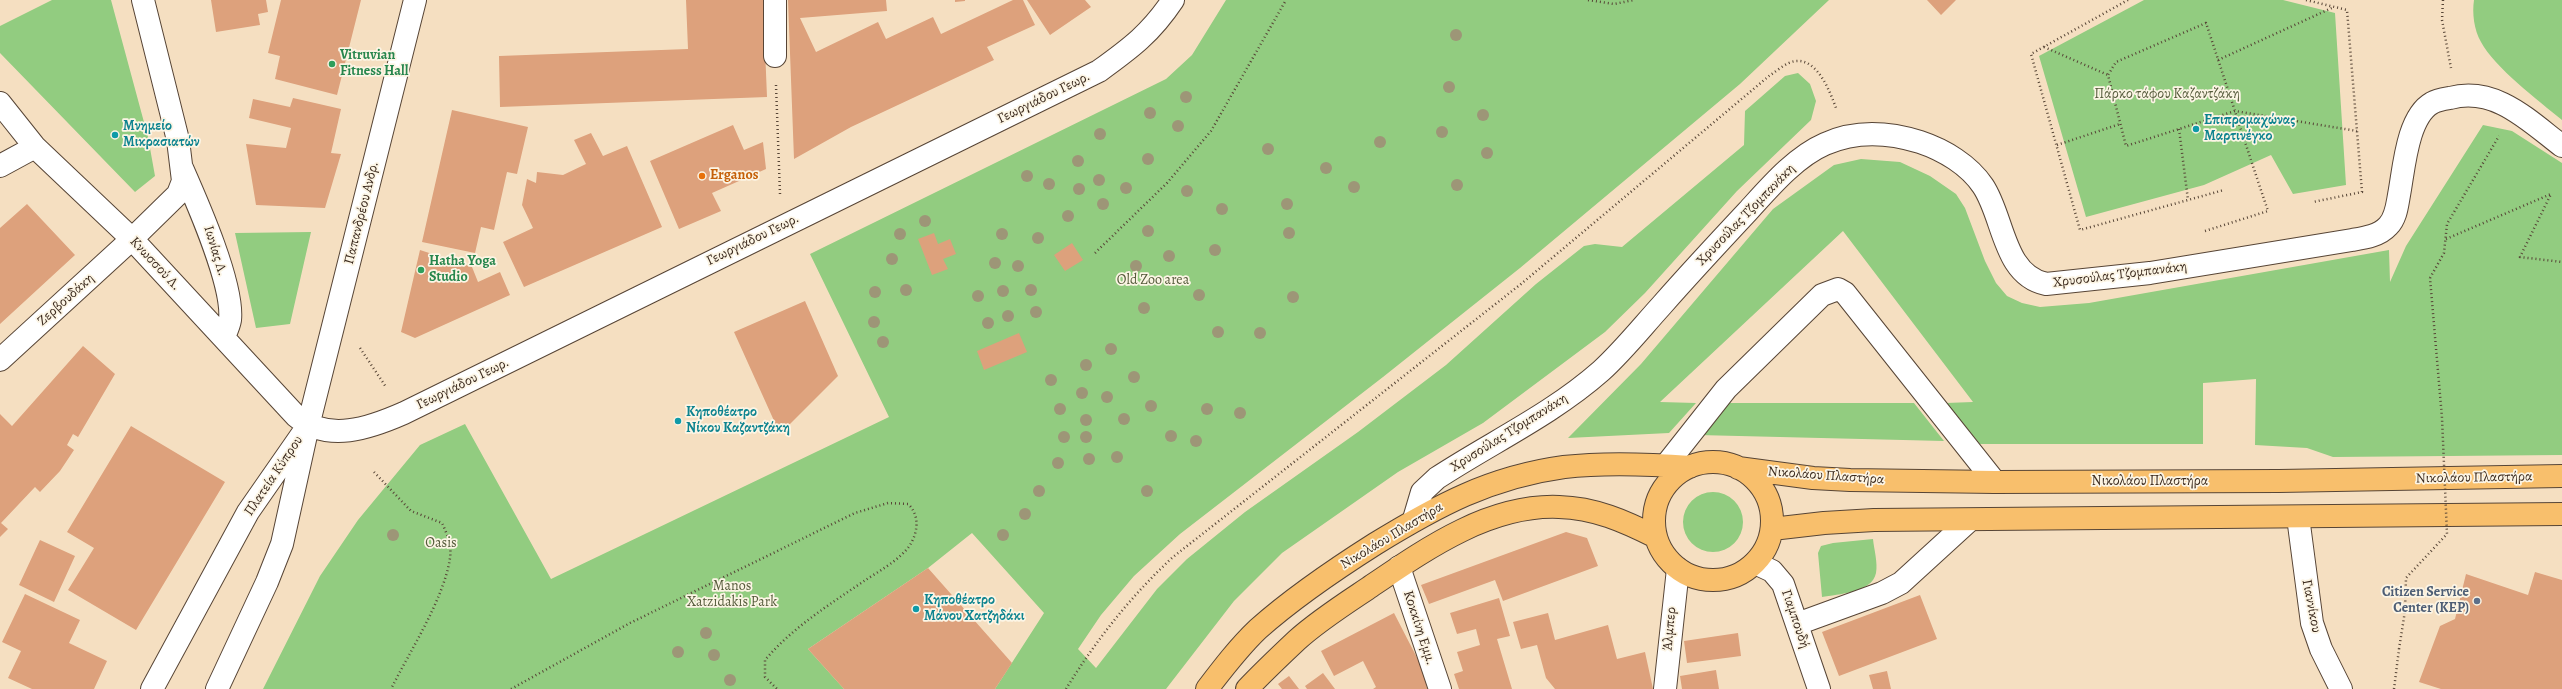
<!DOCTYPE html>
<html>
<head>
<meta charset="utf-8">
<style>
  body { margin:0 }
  canvas { display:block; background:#f5dfc1 }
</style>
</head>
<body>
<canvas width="2562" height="689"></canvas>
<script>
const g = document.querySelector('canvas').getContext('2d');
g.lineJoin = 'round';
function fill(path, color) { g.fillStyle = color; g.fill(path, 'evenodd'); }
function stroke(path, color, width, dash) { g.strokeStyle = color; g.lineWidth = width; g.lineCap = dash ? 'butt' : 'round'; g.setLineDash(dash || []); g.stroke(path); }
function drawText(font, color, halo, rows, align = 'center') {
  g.font = font + ' Alegreya,serif'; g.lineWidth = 3.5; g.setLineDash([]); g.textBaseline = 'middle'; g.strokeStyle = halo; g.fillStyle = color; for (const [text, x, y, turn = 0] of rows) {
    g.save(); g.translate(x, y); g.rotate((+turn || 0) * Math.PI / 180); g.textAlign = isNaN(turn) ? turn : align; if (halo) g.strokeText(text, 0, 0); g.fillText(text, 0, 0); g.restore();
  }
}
fill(new Path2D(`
  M52 0H111L148 137 155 176 135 192 0 53V26Z
  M1226 0H1829L1740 84 1520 268 1383 377 1180 534 1134 576 1101 615 1078 649 1096 668 1157 589 1187 559 1245 512 1358 432 1446 365 1536 284 1584 246 1595 244 1622 247 1744 145 1745 111 1785 76 1798 73 1810 84 1816 101 1811 120 1737 191 1645 293 1605 332 1483 423 1398 472 1282 553 1234 601 1166 689H995L1044 613 972 533 928 568 808 649 844 689H263L320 576 358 520 420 445 465 424 551 579 889 417 810 254 1166 79 1192 55Z
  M2144 0H2283L2335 13 2346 185 2293 194 2271 155 2204 185 2086 217 2039 56Z
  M2474 0H2562V120C2539 101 2494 67 2481 42 2474 30 2472 13 2474 0Z
  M2483 125 2512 131 2562 163V455L2333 457 2307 448 2255 445 2256 379 2203 383V444H1980L1946 403 1973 402 1843 231 1660 402 1696 403 1669 433 1568 438 1641 364 1773 209 1834 165 1861 159 1900 162 1930 176 1956 194 1965 208 1985 261 1996 283 2007 296 2022 303 2040 307 2089 303 2389 250 2390 282 2406 246Z
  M311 232 290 324 256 328 235 233Z
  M1728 403H1914L1944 441 1698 435Z
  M1683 522a30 30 0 1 1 60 0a30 30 0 1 1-60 0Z
  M1873 539C1874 549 1878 563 1876 573 1872 593 1838 594 1822 597L1818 553 1821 546 1833 543Z`), '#92cc80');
fill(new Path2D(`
  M211 0H266L268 12 258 14 260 25 216 32Z
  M281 0H361L337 95 275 79 280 56 268 53Z
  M686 0H763L767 97 500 107 499 56 688 49Z
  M788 0H886L887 11 800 18 816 52 878 22 886 39 933 17 941 34 1013 0H1023L1035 25 987 47 994 60 851 127 794 159Z
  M955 0H965V1L955 2Z
  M1027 0H1085L1091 7 1050 35Z
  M1927 0H1956L1941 15Z
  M293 98 341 109 331 153 341 154 325 208 256 205 246 144 286 148 291 128 249 118 253 99 290 107Z
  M452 110 528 127 517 174 507 172 494 230 481 227 475 253 422 242Z
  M733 125 744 150 763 142 766 169 712 193 721 211 679 229 650 161Z
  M591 133 603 156 627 146 662 227 524 287 503 242 533 228 522 205 527 179 536 183 537 172 563 175 586 164 574 140Z
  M27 204 75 255 0 324V228Z
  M934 233 938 244 950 239 956 254 943 259 948 269 932 275 918 239Z
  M1072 243 1083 260 1065 271 1054 255Z
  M420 250 472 267 478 282 500 272 510 295 415 338 401 332Z
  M805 301 838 376 780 434 734 332Z
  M1019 333 1027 352 984 370 977 351Z
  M83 346 115 374 78 437 73 434 67 445 74 450 60 471 40 492 35 487 1 523 8 529 0 537V414L12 426Z
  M131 426 225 482 136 630 68 590 94 548 67 532Z
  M1566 532 1587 538 1598 566 1503 601 1495 580 1429 604 1421 585Z
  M40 540 75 556 54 602 19 585Z
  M928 568 1012 663 995 689H844L808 649Z
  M2535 572 2562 580V689H2441L2419 682 2440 626 2455 619 2466 574 2528 595Z
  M25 594 80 620 69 643 107 661 94 689H32L8 678 21 651 2 642Z
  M1920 595 1937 639 1839 676 1822 632Z
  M1499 598 1510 636 1497 639 1512 689H1459L1454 674 1463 671 1457 652 1480 645 1476 629 1457 634 1450 613Z
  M1394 613 1430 683 1426 685 1428 689H1373L1376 687 1363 661 1334 676 1321 651Z
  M1548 613 1555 640 1608 625 1617 659 1645 652 1653 689H1555L1546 678 1537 645 1521 649 1513 622Z
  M1738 633 1741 656 1687 663 1684 641Z
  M1716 670 1719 689H1682L1680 676Z
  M1887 671 1891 689H1873L1869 675Z
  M1323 673 1335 689H1307L1305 686Z
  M1289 676 1299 689H1282L1278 684Z`), '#dda17c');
const minor = new Path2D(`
  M775 0V56
  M0 103 35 147 132 239 296 416C328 443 370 428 404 413L1099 71C1131 48 1151 33 1173 0
  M0 166 35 147
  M182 168C197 202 234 285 230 320 229 326 226 332 224 337
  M0 360 132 239 178 194 183 181 178 140 143 0
  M1666 465 1726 389 1822 295 1838 289 1845 293 1995 482
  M2298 517 2312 623 2321 649 2341 689
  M1414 519 1422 492 1437 478C1492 442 1551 415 1601 371 1623 351 1642 327 1662 305 1690 273 1719 242 1748 211 1769 188 1795 157 1825 144 1856 130 1888 132 1920 142 1944 150 1969 165 1983 186 2004 217 2003 275 2046 284L2150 273 2352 240C2364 238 2379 236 2388 226 2396 218 2397 206 2399 195 2404 169 2407 117 2432 103 2437 100 2444 99 2450 98 2495 86 2528 120 2562 146
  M1755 563 1772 571 1783 584 1819 689
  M1399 567 1440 689
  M1797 624 1882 593 1901 583 1970 520
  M152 689 248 512 305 430
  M217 689 267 582 282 544 308 426 415 0
  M1665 689 1678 569`);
const major = new Path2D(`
  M1654 521a59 59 0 1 1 118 0a59 59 0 1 1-118 0Z
  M1738 468 1813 478 1850 480 1995 482 2279 481 2562 476
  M1772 529 1824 523 1874 520 2562 514
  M1207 689C1223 668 1239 647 1258 629 1294 597 1334 570 1375 544 1437 506 1490 477 1564 467 1606 462 1649 464 1690 467
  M1247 689C1263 672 1280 656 1297 640 1318 621 1343 605 1367 589 1423 551 1488 504 1559 507 1595 508 1624 521 1656 537`);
stroke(minor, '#574536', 24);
stroke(major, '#574536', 24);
stroke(new Path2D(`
  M1588 0 1614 4 1634 0
  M2128 0 2031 54 2080 230 2224 190
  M2306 0 2347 10 2362 192 2313 202
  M2443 0 2442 20 2451 68
  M2044 47 2108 75
  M2218 60 2334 7
  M776 85 780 194
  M2179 129 2188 200
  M2057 145 2120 124
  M2205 231 2268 211C2247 149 2227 86 2206 23L2116 62 2108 75 2126 146 2235 111 2357 131
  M2446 239 2551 194 2520 257 2562 262
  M1095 253 1167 183 1211 131 1286 0
  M2430 278 2444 253 2447 224 2499 136
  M360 348 386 387
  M374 472 411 511 442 523C447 534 452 545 450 558 444 599 410 651 391 689
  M511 689 630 623 855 513 888 503 908 504C920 515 918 532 910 545 900 560 879 571 864 581 829 605 793 627 765 660V677L777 689
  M1066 689C1096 640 1131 596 1173 557L1521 284 1769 76C1777 71 1786 62 1796 61 1818 59 1830 92 1836 108
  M2394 689 2399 649`), '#574536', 2.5, [1, 3]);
stroke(minor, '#fff', 22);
stroke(major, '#f8bf6c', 22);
stroke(new Path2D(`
  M2399 649 2405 611 2406 578 2447 534 2442 418 2430 278`), '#574536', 2.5, [1, 3]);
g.fillStyle = '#9d9677';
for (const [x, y] of [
  [1456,35],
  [1449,87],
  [1186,97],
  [1150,113],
  [1483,115],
  [1178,126],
  [1442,132],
  [1100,134],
  [1380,142],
  [1268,149],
  [1487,153],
  [1148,159],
  [1078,161],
  [1326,168],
  [1027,176],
  [1099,180],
  [1049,184],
  [1457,185],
  [1354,187],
  [1126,188],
  [1079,189],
  [1187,191],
  [1103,204],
  [1287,204],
  [1222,209],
  [1068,216],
  [925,221],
  [1148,231],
  [1289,233],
  [900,234],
  [1002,234],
  [1038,238],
  [1215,250],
  [1169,256],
  [892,259],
  [995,263],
  [1018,266],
  [1136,266],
  [906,290],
  [1031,290],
  [1003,291],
  [875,292],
  [1199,295],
  [978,296],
  [1293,297],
  [1144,308],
  [1036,312],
  [1008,316],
  [874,322],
  [988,323],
  [1218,332],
  [1260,333],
  [883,342],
  [1111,349],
  [1086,365],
  [1134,377],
  [1051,380],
  [1082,393],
  [1107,397],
  [1151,406],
  [1060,409],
  [1207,409],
  [1240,413],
  [1124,419],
  [1086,420],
  [1171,436],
  [1064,437],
  [1086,437],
  [1196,441],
  [1117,457],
  [1089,459],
  [1058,463],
  [1039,491],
  [1147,491],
  [1025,514],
  [393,535],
  [1003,535],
  [706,633],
  [678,652],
  [714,655],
  [730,680]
]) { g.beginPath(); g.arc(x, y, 6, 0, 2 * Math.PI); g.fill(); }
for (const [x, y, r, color] of [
  [332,64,4,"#2e9e5b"],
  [2196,129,4,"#0f9aa8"],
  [115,135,4,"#0f9aa8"],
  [702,176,4,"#e8710a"],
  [421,270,4,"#2e9e5b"],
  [678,421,4,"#0f9aa8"],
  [2477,601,4,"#5c6f8a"],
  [916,609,4,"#0f9aa8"]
]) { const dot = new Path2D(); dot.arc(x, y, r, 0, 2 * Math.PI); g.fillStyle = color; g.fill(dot); stroke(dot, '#fcf5e5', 1.5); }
drawText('bold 14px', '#27864d', '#fcf5e5', [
  ["Vitruvian",340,56],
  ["Fitness Hall",340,72],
  ["Hatha Yoga",429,262],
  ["Studio",429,278]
], 'left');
drawText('14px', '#555b3b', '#fcf5e5', [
  ["Πάρκο τάφου Καζαντζάκη",2167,95],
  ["Old Zoo area",1153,281],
  ["Oasis",441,544],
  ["Manos",732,587],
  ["Xatzidakis Park",732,603]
]);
drawText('14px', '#3b2a1e', '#fcf5e5', [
  ["Γεωργιάδου Γεωρ.",1044,98,-26],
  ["Παπανδρέου Ανδρ.",362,213,-76],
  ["Χρυσούλας Τζομπανάκη",1746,215,-46],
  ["Γεωργιάδου Γεωρ.",753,240,-26],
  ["Ιωνίας Λ.",215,251,73],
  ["Κνωσσού Λ.",155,264,47],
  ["Χρυσούλας Τζομπανάκη",2120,275,-7],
  ["Ζερβουδάκη",66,300,-42],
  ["Γεωργιάδου Γεωρ.",463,384,-26],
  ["Χρυσούλας Τζομπανάκη",1509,433,-32],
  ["Πλατεία Κύπρου",274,476,-56],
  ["Νικολάου Πλαστήρα",1826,476,4],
  ["Νικολάου Πλαστήρα",2474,478,-1],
  ["Νικολάου Πλαστήρα",2150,482],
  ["Νικολάου Πλαστήρα",1392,536,-31],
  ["Γιαννίκου",2311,606,79],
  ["Γιαμπουδή",1795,619,71],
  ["Κοκκίνη Εμμ.",1419,628,72],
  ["Άλμπερ",1670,629,-85]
]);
drawText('bold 14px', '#0d838f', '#fcf5e5', [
  ["Επιπρομαχώνας",2204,121],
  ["Μαρτινέγκο",2204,137],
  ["Μνημείο",123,127],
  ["Μικρασιατών",123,143],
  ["Κηποθέατρο",686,413],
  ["Νίκου Καζαντζάκη",686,429],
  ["Κηποθέατρο",924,601],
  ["Μάνου Χατζηδάκι",924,617]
], 'left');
drawText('bold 14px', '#c56008', '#fcf5e5', [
  ["Erganos",710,176]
], 'left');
drawText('bold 14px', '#4e5e75', '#fcf5e5', [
  ["Citizen Service",2469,593],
  ["Center (KEP)",2469,609]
], 'right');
</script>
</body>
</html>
